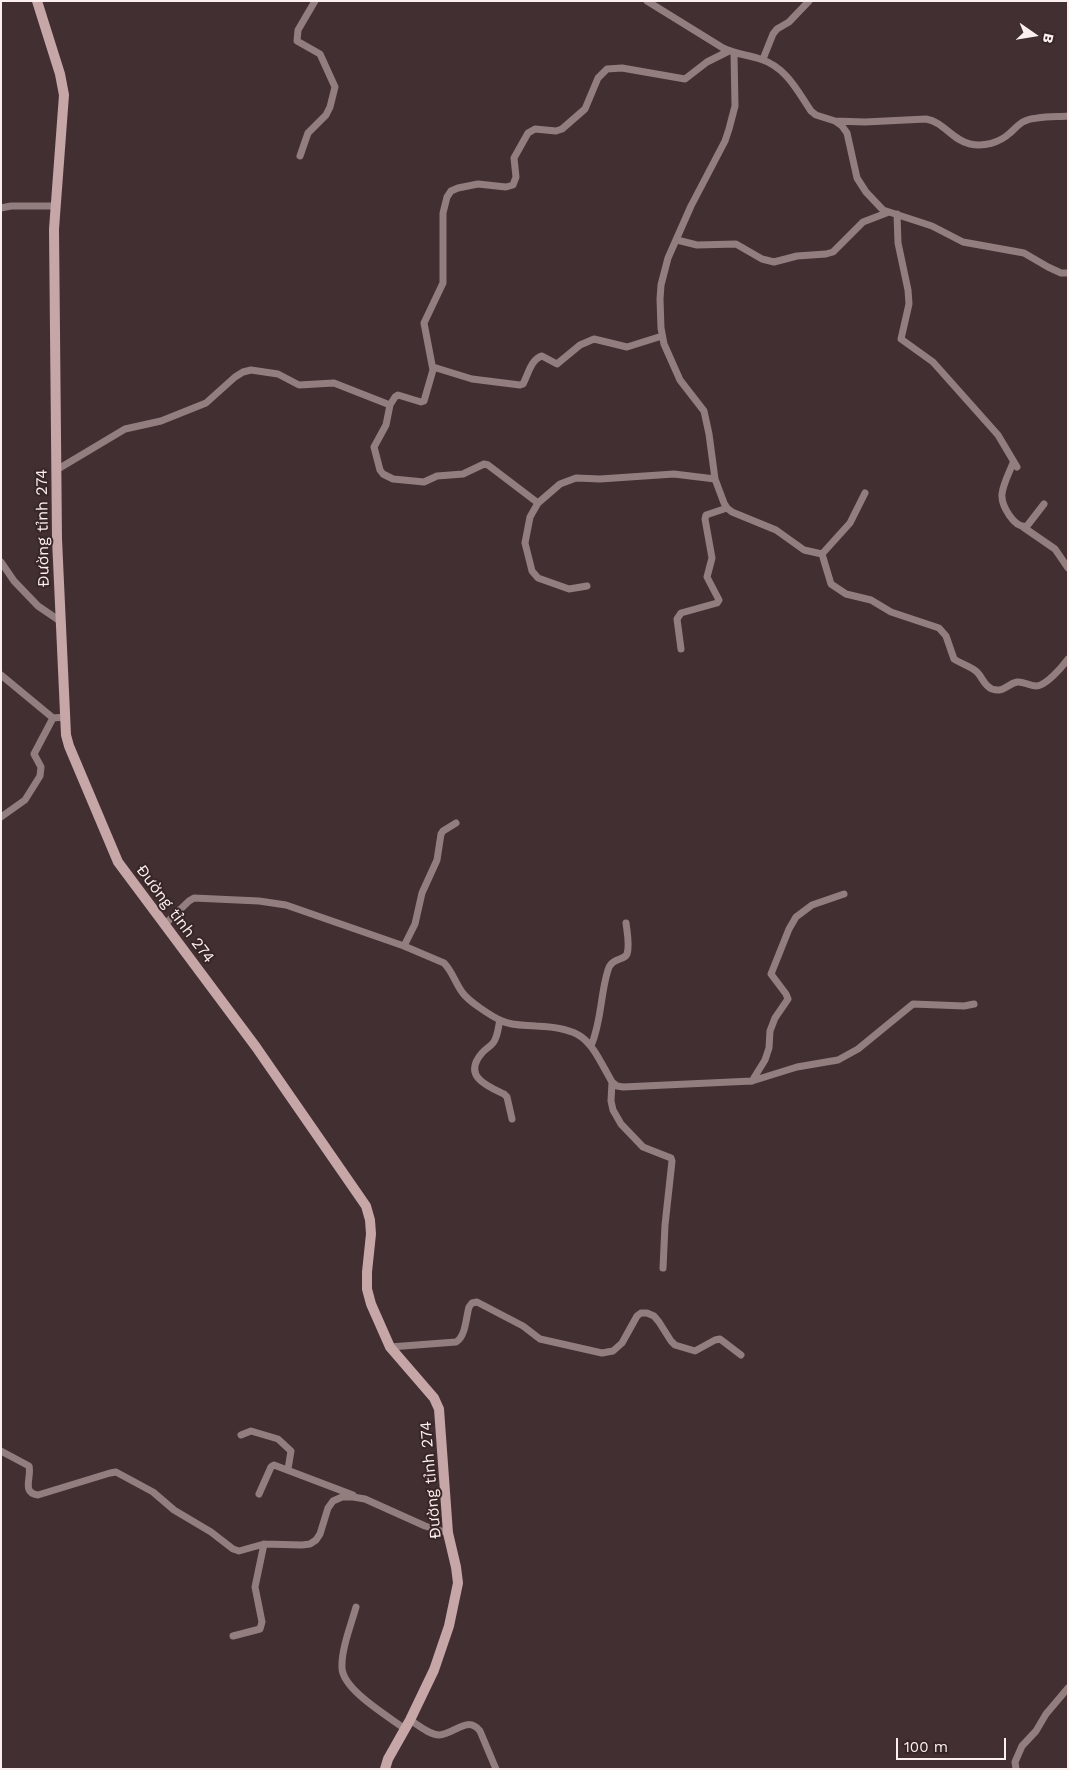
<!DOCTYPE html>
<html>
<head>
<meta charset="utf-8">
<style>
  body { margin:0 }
  #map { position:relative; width:1069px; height:1770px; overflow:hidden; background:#422f31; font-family:"Work Sans",sans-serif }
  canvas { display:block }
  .frame { position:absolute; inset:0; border:2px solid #fceff0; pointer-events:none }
  .north { position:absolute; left:1009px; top:10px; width:50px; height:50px; -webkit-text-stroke:4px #382627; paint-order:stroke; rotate:103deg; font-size:14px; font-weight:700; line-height:20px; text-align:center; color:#fceff0 }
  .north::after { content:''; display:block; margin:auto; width:18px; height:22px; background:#fceff0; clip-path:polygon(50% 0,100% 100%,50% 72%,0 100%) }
  .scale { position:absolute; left:896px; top:1738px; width:110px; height:22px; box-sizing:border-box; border:2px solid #fceff0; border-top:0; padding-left:6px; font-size:15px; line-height:18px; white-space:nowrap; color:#fceff0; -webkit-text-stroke:4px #382627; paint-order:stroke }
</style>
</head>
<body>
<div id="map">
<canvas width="1069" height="1770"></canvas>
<div class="frame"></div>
<div class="north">B</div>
<div class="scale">100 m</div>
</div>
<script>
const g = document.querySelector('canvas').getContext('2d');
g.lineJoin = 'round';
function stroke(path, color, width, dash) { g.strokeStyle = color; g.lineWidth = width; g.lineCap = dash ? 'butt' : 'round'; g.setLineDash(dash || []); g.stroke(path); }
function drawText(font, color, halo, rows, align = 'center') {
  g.font = font + ' "Work Sans",sans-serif'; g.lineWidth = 4; g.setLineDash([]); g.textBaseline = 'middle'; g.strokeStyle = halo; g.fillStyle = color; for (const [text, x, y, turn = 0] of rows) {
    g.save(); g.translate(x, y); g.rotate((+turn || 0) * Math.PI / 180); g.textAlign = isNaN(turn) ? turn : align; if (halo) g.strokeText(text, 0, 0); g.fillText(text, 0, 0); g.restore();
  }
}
stroke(new Path2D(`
  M647 1 723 48C735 54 748 55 760 59 786 67 797 90 811 111L816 115 835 121 842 126 847 133 857 178 866 192 883 210 932 226 963 242 1024 253 1048 267 1061 273H1068
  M734 53 735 106 729 129 725 141 691 206 668 258 661 285 660 299 661 328 664 344 680 380 704 411 709 434 715 479 724 503 727 508 732 512 776 530 804 550 822 554 831 584 846 594 871 600 891 612 939 628 946 636 954 659C961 664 971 666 977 672 983 678 984 686 992 689 1004 693 1007 684 1017 682 1023 681 1029 686 1036 686 1046 686 1062 667 1068 659
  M763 59 773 34 777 29 789 22 809 1
  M835 121 865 122 926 119C944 122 952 140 970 144 984 147 999 143 1010 133 1015 129 1019 123 1025 121 1035 116 1056 117 1068 116
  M300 156 308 133 326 115 330 107 335 87 320 54 297 41 298 30 315 1
  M1 208 11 206H56
  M897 214 898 243 908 290 909 304 901 339 933 362 998 435 1017 467
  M677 240 697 245 736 244 762 259 774 262 797 256 826 254 833 252 863 222 889 212
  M433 367 472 379 520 385 523 384C528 375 531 359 542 356L557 364 580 345 594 339 627 347 662 336
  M1013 463C1009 473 1003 484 1002 494 1001 505 1014 529 1027 526L1044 504
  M58 469 125 429 161 421 206 403 235 377 243 372 251 370 278 374 299 385 334 383 390 405
  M538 503 488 465 484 464 463 474 437 476 424 482 393 479 383 474 380 470 374 447 386 425 390 405 395 397 398 395 421 402 424 401 433 370 424 323 443 283V213L447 197 451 191 458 188 478 184 506 187 513 185 516 177 514 158 528 133 535 129 556 131 562 129 585 109 598 78 607 69 622 68 685 79 707 62 729 51
  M1023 527 1055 549 1068 568
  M822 554 850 523 865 493
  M1 562 14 581 38 606 60 621
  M587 586 569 589 538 578 532 571 525 543 530 517 538 503 560 484 576 478 600 479 674 474 715 479
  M681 649 677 619 681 613 717 603 719 600 707 577 712 558 705 519 706 515 727 508
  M1 675 53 718 65 717
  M1 817 25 800 40 776 41 767 34 754 53 718
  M164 925 189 901 194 898 259 901 286 905 404 946 444 963C452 971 455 982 462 992 468 1001 491 1016 502 1021 512 1026 524 1025 536 1026 587 1028 589 1041 612 1082L617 1086 623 1087 752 1081 797 1067 838 1060 858 1049 913 1004 964 1006 974 1004
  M404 946 415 924 422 893 437 860 441 834 443 831 456 823
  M500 1020C498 1027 498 1037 493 1043 490 1047 485 1049 482 1053 462 1076 487 1086 504 1094L507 1097 512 1119
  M591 1046C602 1020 600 995 608 970 612 957 624 961 627 954 630 945 627 932 626 923
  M752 1081 765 1060 769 1048 770 1031 775 1018 788 999 786 994 771 974 789 929 796 917 812 905 844 894
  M612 1082 611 1101 613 1110 621 1124 643 1147 671 1158 672 1161 665 1225 663 1268
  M390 1347 456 1342C466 1336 466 1317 469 1307L472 1303 477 1302 523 1326 540 1339 602 1353 613 1351 622 1343 637 1316 641 1313H647L654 1316 659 1322 671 1341 675 1345 695 1351 715 1340 720 1339 741 1355
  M241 1435 251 1431 278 1439 291 1451 288 1469
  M1 1451 29 1466C32 1477 21 1493 38 1495L110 1473 116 1472 153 1492 174 1510 211 1532 233 1549 239 1551 264 1544 302 1545 310 1544 316 1540 320 1534 328 1508 333 1501 342 1497H353L365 1499 425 1526 448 1533
  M259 1494 271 1467 274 1465 353 1495
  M356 1607C351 1625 341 1650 342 1668 343 1690 388 1716 405 1729
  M233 1636 260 1629 262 1622 255 1587 264 1544
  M410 1720C418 1725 430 1735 439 1735 455 1734 467 1715 480 1731L496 1769
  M1016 1769 1015 1762 1022 1746 1036 1731 1046 1714 1068 1688`), '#927d7f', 7);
stroke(new Path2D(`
  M37 1 60 74 64 95 54 229 57 539 66 735 69 746 118 862 256 1047 366 1206 370 1220 371 1234 367 1272V1289L371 1304 390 1347 434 1398 439 1409 448 1533 456 1567 458 1583 449 1626 434 1670 410 1720 388 1759 385 1769`), '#c7a6a8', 10);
drawText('16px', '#fceff0', '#382627', [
  ["Đường tỉnh 274",43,528,-91],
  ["Đường tỉnh 274",175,914,53],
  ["Đường tỉnh 274",431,1480,-95]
]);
</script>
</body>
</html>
